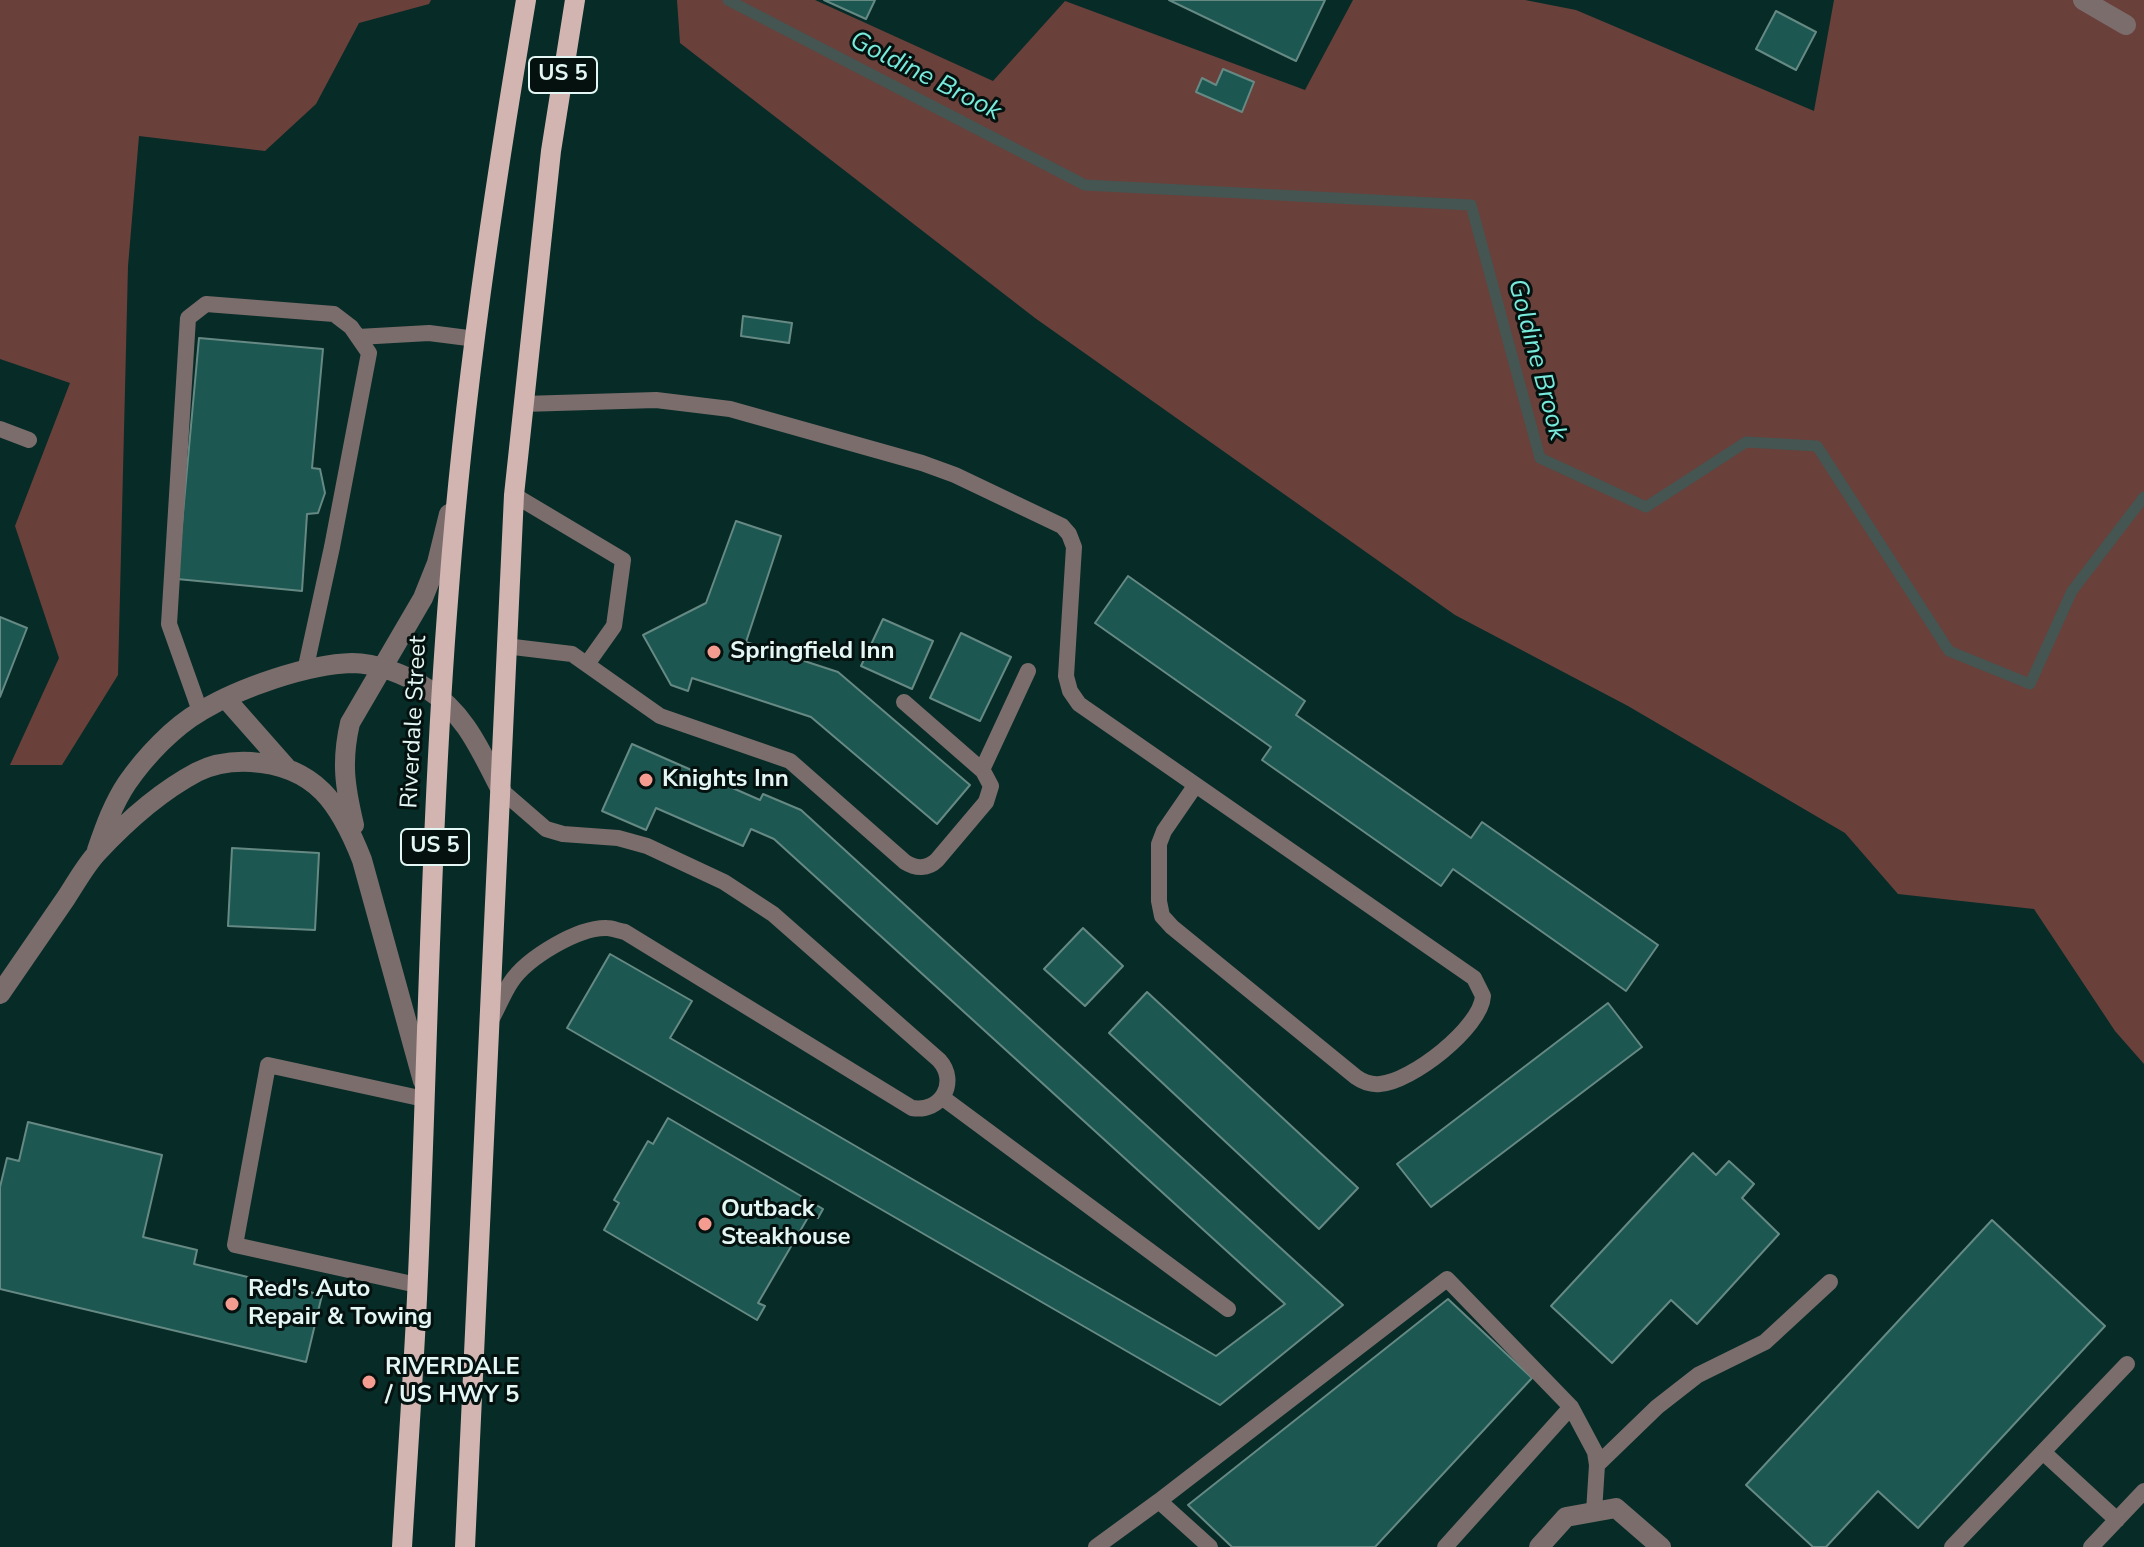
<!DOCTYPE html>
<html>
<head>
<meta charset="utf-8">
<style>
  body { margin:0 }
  canvas { display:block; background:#072b27 }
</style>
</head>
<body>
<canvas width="2144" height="1547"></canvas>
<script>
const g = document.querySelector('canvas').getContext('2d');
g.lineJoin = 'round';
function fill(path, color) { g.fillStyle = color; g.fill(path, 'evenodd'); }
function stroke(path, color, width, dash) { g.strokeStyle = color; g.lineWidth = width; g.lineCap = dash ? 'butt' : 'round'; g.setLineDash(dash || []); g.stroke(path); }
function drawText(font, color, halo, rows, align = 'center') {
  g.font = font + ' "Nunito Sans",sans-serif'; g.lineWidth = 6; g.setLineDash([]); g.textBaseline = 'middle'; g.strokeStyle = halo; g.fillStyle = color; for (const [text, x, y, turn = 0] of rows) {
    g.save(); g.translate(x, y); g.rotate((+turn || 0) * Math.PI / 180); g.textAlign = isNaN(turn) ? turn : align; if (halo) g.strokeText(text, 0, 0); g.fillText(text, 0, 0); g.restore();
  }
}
fill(new Path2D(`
  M0 0H431L429 4 359 23 316 104 265 151 139 136 128 266 118 675 62 765H10L59 658 15 526 70 383 0 359Z
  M677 0H815L993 81 1065 1 1305 90 1353 0H1525L1576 10 1814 111 1834 0H2144V1064L2115 1031 2034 909 1898 894 1845 833 1628 706 1455 615 1035 318 680 43Z`), '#6a403b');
stroke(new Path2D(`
  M728 0 1085 185 1471 205 1540 458 1646 507 1746 442 1817 446 1949 651 2030 684 2072 591 2144 497`), '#445552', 11);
const building = new Path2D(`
  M824 0H875L866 19Z
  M1169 0H1325L1296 61Z
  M1776 11 1816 32 1796 70 1756 49Z
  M1223 69 1254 82 1242 112 1196 92 1202 78 1216 85Z
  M743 316 792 323 789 343 741 336Z
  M199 338 323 349 312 468 320 469 325 493 318 513 307 514 302 591 177 579Z
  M736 521 781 536 746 642 838 672 970 785 937 824 811 717 692 678 688 691 671 685 643 635 706 603Z
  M1128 576 1305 701 1296 715 1471 838 1482 822 1658 945 1626 991 1453 869 1441 886 1262 760 1271 747 1095 623Z
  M0 617 27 628 0 697Z
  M883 619 933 641 912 689 861 666Z
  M961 633 1011 657 980 721 930 698Z
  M632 744 760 800 763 794 801 810 1343 1305 1220 1405 567 1028 610 954 692 1001 670 1038 1216 1356 1285 1304 774 839 751 829 743 846 656 808 646 830 602 811Z
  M232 848 319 853 315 930 228 926Z
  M1083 928 1123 966 1085 1006 1044 969Z
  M1147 992 1358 1188 1319 1229 1109 1033Z
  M1608 1003 1642 1047 1431 1207 1397 1164Z
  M668 1118 823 1209 818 1218 810 1214 758 1303 765 1306 757 1320 604 1230 619 1203 614 1200 648 1141 653 1144Z
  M28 1122 162 1155 143 1237 197 1250 194 1264 322 1295 306 1362 0 1289V1187L7 1158 19 1161Z
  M1693 1153 1716 1175 1729 1161 1754 1184 1742 1198 1779 1234 1697 1324 1671 1300 1612 1363 1551 1306Z
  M1992 1220 2105 1326 1918 1528 1878 1491 1826 1547H1813L1746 1485Z
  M1448 1299 1532 1378 1375 1547H1232L1188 1505Z`);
fill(building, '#1c5751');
stroke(building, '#668984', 2);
stroke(new Path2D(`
  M358 337 429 333 476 339
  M523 404 656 400 730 409 922 463 955 475 1062 526 1069 534 1074 547 1066 676 1070 691 1079 704 1474 978 1483 996C1481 1028 1411 1082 1380 1084 1370 1085 1363 1082 1356 1077L1172 927 1162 916 1159 901V844L1164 831 1195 786
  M0 429 29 440
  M514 495 623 560 614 626 587 664
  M505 646 572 654 660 716 790 761 905 862C916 869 928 869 937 860L986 802 991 786 983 771 904 702
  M200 711 169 624 188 318 206 304 334 314 351 327 369 353 332 547 305 671
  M982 770 1028 671
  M491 1020C498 1008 503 994 511 982 527 958 578 927 607 928 612 928 619 931 625 932L912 1108C941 1113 959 1082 939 1060L773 914 724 882 647 846 618 838 563 834 546 829 501 790
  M943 1098 1228 1309
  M417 1285 235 1245 268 1065 424 1099
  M2043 1452 2117 1520
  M1597 1465 1657 1407 1698 1375 1765 1342 1830 1282
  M1096 1547 1159 1501
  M1210 1547 1159 1501 1447 1279 1571 1407
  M1445 1547 1571 1407 1595 1452 1597 1465 1594 1512
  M1952 1547 2127 1364
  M2091 1547 2144 1491`), '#7b6d6b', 16);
stroke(new Path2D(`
  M2083 0 2126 25
  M1539 1547 1566 1517 1616 1508 1661 1547`), '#7b6d6b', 20);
stroke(new Path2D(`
  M226 699 286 767
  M354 825C345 787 341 762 350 723L423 598 437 563 449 514
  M97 850C105 827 113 804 127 783 145 757 173 727 201 711 239 688 308 664 352 663 376 663 407 675 426 688 466 714 480 750 501 790
  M0 994C22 962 44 930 66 898 76 883 85 866 97 853 125 823 161 791 197 772 213 764 233 761 251 762 316 766 340 804 362 860L423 1081`), '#7b6d6b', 20);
stroke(new Path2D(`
  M402 1547C407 1464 413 1381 417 1298 428 1061 430 824 449 588 464 391 493 195 526 0
  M465 1547 514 495 551 151 575 0`), '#d2b5b1', 20);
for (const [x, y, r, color] of [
  [714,652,8,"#f59c91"],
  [646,780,8,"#f59c91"],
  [705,1224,8,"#f59c91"],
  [232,1304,8,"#f59c91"],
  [369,1382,8,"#f59c91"]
]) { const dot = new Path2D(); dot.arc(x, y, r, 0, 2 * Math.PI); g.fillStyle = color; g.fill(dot); stroke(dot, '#04110f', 3); }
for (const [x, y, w] of [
  [563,75,68],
  [435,847,68]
]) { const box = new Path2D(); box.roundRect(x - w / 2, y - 18, w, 36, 6); g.fillStyle = '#04110f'; g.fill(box); stroke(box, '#e4f7f4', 2); }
drawText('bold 22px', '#e4f7f4', null, [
  ["US 5",563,75],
  ["US 5",435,847]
]);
drawText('bold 24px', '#e4f7f4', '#04110f', [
  ["Springfield Inn",730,652],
  ["Knights Inn",662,780],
  ["Outback",721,1210],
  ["Steakhouse",721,1238],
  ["Red's Auto",248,1290],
  ["Repair & Towing",248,1318],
  ["RIVERDALE",385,1368],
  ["/ US HWY 5",385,1396]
], 'left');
drawText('24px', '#e4f7f4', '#04110f', [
  ["Riverdale Street",415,722,-87]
]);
drawText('italic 26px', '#78eadc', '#04110f', [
  ["Goldine Brook",925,77,27],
  ["Goldine Brook",1536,360,75]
]);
</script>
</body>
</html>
